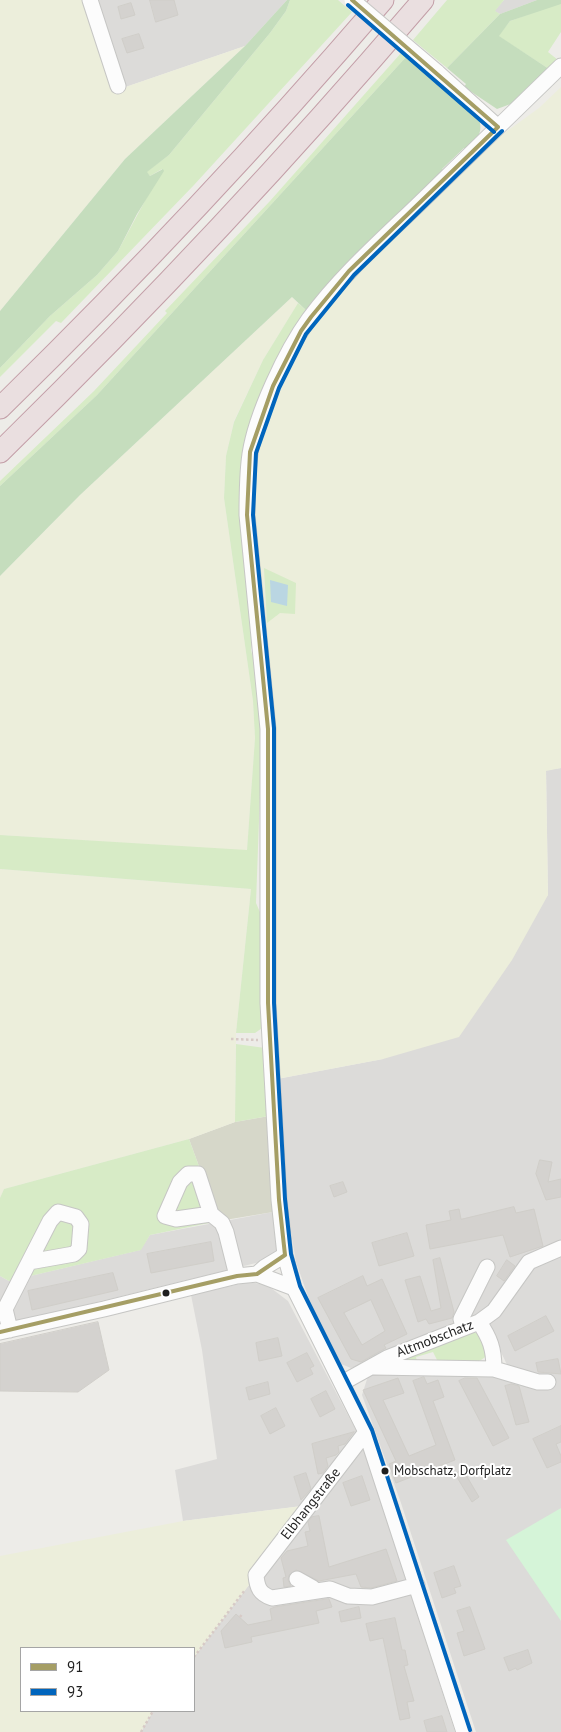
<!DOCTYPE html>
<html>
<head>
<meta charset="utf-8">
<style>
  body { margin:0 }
  #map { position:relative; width:561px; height:1732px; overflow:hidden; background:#edece8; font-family:"PT Sans",sans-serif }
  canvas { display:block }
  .legend { position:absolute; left:20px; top:1647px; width:175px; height:65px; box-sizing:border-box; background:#fff; border:1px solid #a5a5a5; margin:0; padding:6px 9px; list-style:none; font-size:15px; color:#1f1f1f }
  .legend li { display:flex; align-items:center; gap:10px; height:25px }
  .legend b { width:25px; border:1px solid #a5a5a5 }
</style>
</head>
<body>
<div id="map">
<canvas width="561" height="1732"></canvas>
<ul class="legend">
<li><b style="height:6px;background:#a59e65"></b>91</li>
<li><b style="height:6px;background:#0065bd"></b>93</li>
</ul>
</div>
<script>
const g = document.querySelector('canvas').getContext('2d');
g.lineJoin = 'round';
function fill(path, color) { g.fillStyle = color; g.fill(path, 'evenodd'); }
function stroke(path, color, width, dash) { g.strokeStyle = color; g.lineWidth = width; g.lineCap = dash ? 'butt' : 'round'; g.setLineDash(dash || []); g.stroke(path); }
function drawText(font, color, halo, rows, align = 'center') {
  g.font = font + ' "PT Sans",sans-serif'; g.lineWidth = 4; g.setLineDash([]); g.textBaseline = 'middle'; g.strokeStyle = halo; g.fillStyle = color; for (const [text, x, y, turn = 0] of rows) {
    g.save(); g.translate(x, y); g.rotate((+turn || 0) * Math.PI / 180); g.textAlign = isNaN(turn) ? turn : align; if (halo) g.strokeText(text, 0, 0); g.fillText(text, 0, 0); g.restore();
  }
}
fill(new Path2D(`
  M85 0H287L245 46 114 91Z
  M504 0H537L500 14 494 11Z
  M561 768V1732H476L401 1503 362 1395 368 1376 381 1371 508 1367 487 1322 351 1368 341 1364 310 1302 296 1262 286 1202 277 1079 383 1059 548 895 546 770Z
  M273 1212 277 1251 264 1261 0 1326V1276L9 1281 140 1250 150 1235Z
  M249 1282 267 1285 288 1301 362 1442 455 1732H141L153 1711H194V1657L310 1505 183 1521 175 1470 217 1459 202 1350 191 1295Z`), '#dcdbd9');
fill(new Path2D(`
  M269 1116 273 1212 219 1221 189 1139 235 1122Z`), '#d6d7c9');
fill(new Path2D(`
  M0 0H85L114 91 245 46 125 159 0 311Z
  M561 87V768L546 771 548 895 512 960 459 1037 383 1059 277 1079 273 1001 274 724 252 516 255 467 265 423 288 367 316 319 353 277 492 142 539 108Z
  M292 297 298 303 263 360 234 421 226 456 224 498 253 701 255 738 247 851 0 835V576L80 495Z
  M0 869 251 889 236 1033 235 1122 189 1139 4 1189 0 1198Z
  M310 1505 194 1657V1648H21V1711H153L141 1732H0V1556L183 1521Z`), '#eceedb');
fill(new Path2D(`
  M290 0H338L352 12 194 185 61 323 56 321 0 377V368L50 316 97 275 118 251 162 169 150 176 146 172 169 155 270 33 286 11Z
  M447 0H504L495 11 500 14 447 68 413 40Z
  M557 4H561V32L548 52 558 60 549 69 498 36 510 21Z
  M401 53 406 57 97 395 0 486V481L94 391 167 313 165 311 270 201Z
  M298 303 308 312 252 425 254 627 251 650 258 678 262 737 256 903 262 917 265 1026 255 1033H236L251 889 0 869V835L247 850 255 738 253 701 224 498 226 456 234 422 263 360Z
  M264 568 296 583 295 614 280 613 267 623Z
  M236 1044 265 1048 269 1116 235 1122Z
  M189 1139 219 1221 150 1235 141 1250 9 1281 0 1276V1198L4 1189Z
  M472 1331 481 1335 487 1355C476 1369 446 1363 430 1362L437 1360 433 1352 416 1357 418 1365 396 1360Z`), '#d7ebc6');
fill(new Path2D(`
  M287 0H290L286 11 270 33 169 155 147 172 150 176 163 169 164 171 137 214 118 251 97 275 50 316 0 368V311L125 159 245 46Z
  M537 0H561V4L510 21 499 36 549 69 516 102 497 109 464 87 466 84 447 68 500 14Z
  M406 57 477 115C485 131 478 138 467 149L464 148 442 169 446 173 308 312 292 297 80 495 0 576V486L97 395Z`), '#c5ddbd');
fill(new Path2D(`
  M561 1508V1621L506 1540Z`), '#d5f4d8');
fill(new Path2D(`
  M270 580 288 585 287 606 271 602Z`), '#bad6e2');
const building = new Path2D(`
  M150 0H174L178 15 156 22Z
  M131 3 135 15 121 19 118 7Z
  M139 34 144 48 127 53 122 39Z
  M540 1160 552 1162 548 1182 561 1179V1197L546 1200 536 1174Z
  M343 1182 347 1192 334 1197 330 1186Z
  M514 1207 516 1213 534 1209 543 1246 510 1257 503 1235 430 1249 426 1225 451 1220 449 1211 459 1209 461 1219Z
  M407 1233 414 1256 379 1266 372 1243Z
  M211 1242 214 1261 151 1273 147 1254Z
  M440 1258 454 1312 452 1318 429 1324 426 1319 418 1322 405 1280 420 1276 431 1311 441 1308 433 1260Z
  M507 1260 515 1266 504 1281 497 1276Z
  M113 1273 118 1290 32 1310 28 1291Z
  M363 1276 367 1286 382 1279 407 1334 384 1345 386 1348 361 1362 351 1359 318 1298ZM371 1300 385 1331 362 1345 344 1313Z
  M546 1316 554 1331 515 1351 508 1336Z
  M98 1322 109 1370 78 1392 0 1391V1344Z
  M278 1338 282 1356 259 1361 256 1343Z
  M307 1353 314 1366 310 1368 313 1374 297 1382 287 1363Z
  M558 1359 561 1374 538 1372 536 1363Z
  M424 1377 427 1384 438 1380 444 1397 433 1401 455 1460 396 1483 389 1464 396 1461 363 1390 398 1378 404 1393 383 1400 409 1456 436 1445 413 1381Z
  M465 1378H477L509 1438 493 1446 459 1381Z
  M268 1382 270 1394 249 1400 246 1388Z
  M512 1384 519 1386 529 1422 516 1425 505 1386Z
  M326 1391 335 1409 320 1417 311 1399Z
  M276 1408 285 1426 270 1434 261 1416Z
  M561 1426V1442L556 1444 561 1456V1462L547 1468 533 1439Z
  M354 1432 345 1444 338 1446 339 1452 336 1455 326 1458 328 1466 323 1473 318 1474 312 1444Z
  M463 1470 479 1497 472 1502 455 1474Z
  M306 1473 311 1489 301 1500 294 1477Z
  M362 1476 370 1500 351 1506 343 1483Z
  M319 1516 329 1567 386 1549 397 1581 371 1588 361 1587 356 1574 319 1581 296 1570 289 1575 288 1580 291 1586 284 1587 283 1578 286 1577 281 1558 287 1551 308 1546 305 1532 310 1531 308 1522 312 1517Z
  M454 1566 461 1586 454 1588 456 1593 442 1598 434 1573Z
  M329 1599 332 1607 316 1611 319 1623 251 1637 252 1642 225 1648 221 1631 236 1614 248 1625 272 1620 270 1609 275 1607Z
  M359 1607 361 1618 341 1622 339 1612Z
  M470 1607 485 1649 464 1656 457 1633 464 1631 457 1611Z
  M395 1618 402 1650H405L408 1665 404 1666 414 1701 407 1702 410 1718 400 1720 383 1638 370 1641 366 1624Z
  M528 1650 532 1663 517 1670 516 1668 509 1671 504 1658Z
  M442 1716 447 1732H427L424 1721Z`);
fill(building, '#d4d2cf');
stroke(building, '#d0cec9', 1);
const minor = new Path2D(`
  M90 0 118 86
  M437 72 498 127
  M211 1214 176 1219 165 1216 180 1182 188 1174H198L211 1214 222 1223 226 1232 237 1276
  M257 1274 265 1267 285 1255
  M479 1322C490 1338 494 1349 494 1369
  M463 1327 461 1319 487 1267
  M10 1330 5 1309 29 1262 74 1254 79 1249 81 1224 76 1217 58 1212 50 1221 29 1262
  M0 1332 104 1309 237 1276 257 1274 294 1288
  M373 1367 494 1369 538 1382H548
  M342 1383 387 1358 479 1322 494 1311 529 1262 561 1248
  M366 1432 256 1575C257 1588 260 1594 272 1598L330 1589 348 1596 372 1597 417 1585
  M297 1579 313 1588
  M464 1732 366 1432 294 1288 285 1255 279 1200 268 1003V729L247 515C247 494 247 474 250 454 256 414 286 351 309 319 342 274 385 237 425 198 470 154 516 110 561 66`);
const highway = new Path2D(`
  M0 408C133 278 261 142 383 0
  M0 452C148 307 289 157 423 0`);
stroke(minor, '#c6c6c4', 17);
stroke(highway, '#c39ea7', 23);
stroke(new Path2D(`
  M231 1039 258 1040
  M240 1617 243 1613
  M194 1657 245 1590
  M141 1732 153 1711`), '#d7cac6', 2.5, [2.5, 2.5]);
stroke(minor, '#fcfcfc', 15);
stroke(highway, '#eadfe0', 21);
const minorBridge = new Path2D(`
  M352 0 437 72`);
stroke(minorBridge, '#c6c6c4', 17, []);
stroke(minorBridge, '#fcfcfc', 15);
stroke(new Path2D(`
  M352 0 498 127
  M285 1255 279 1200 268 1003V729L247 515 250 452 273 386 301 331 311 317 349 271 498 127
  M0 1332 237 1276 257 1274 285 1255`), '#a59e65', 4);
stroke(new Path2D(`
  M348 5 494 132
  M470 1730 372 1430 300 1286 291 1254 285 1199 274 1003V728L253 515 256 453 279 388 306 334 354 275 502 131`), '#0065bd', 4);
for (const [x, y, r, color] of [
  [166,1293,4.5,"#1f1f1f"],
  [385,1471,4.5,"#1f1f1f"]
]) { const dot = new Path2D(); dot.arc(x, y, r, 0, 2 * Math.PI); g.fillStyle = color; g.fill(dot); stroke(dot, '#fff', 2); }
drawText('13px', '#1f1f1f', '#fff', [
  ["Mobschatz, Dorfplatz",394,1471]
], 'left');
drawText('14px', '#1f1f1f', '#fff', [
  ["Altmobschatz",435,1339,-21],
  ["Elbhangstraße",311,1504,-52]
]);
</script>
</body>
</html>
